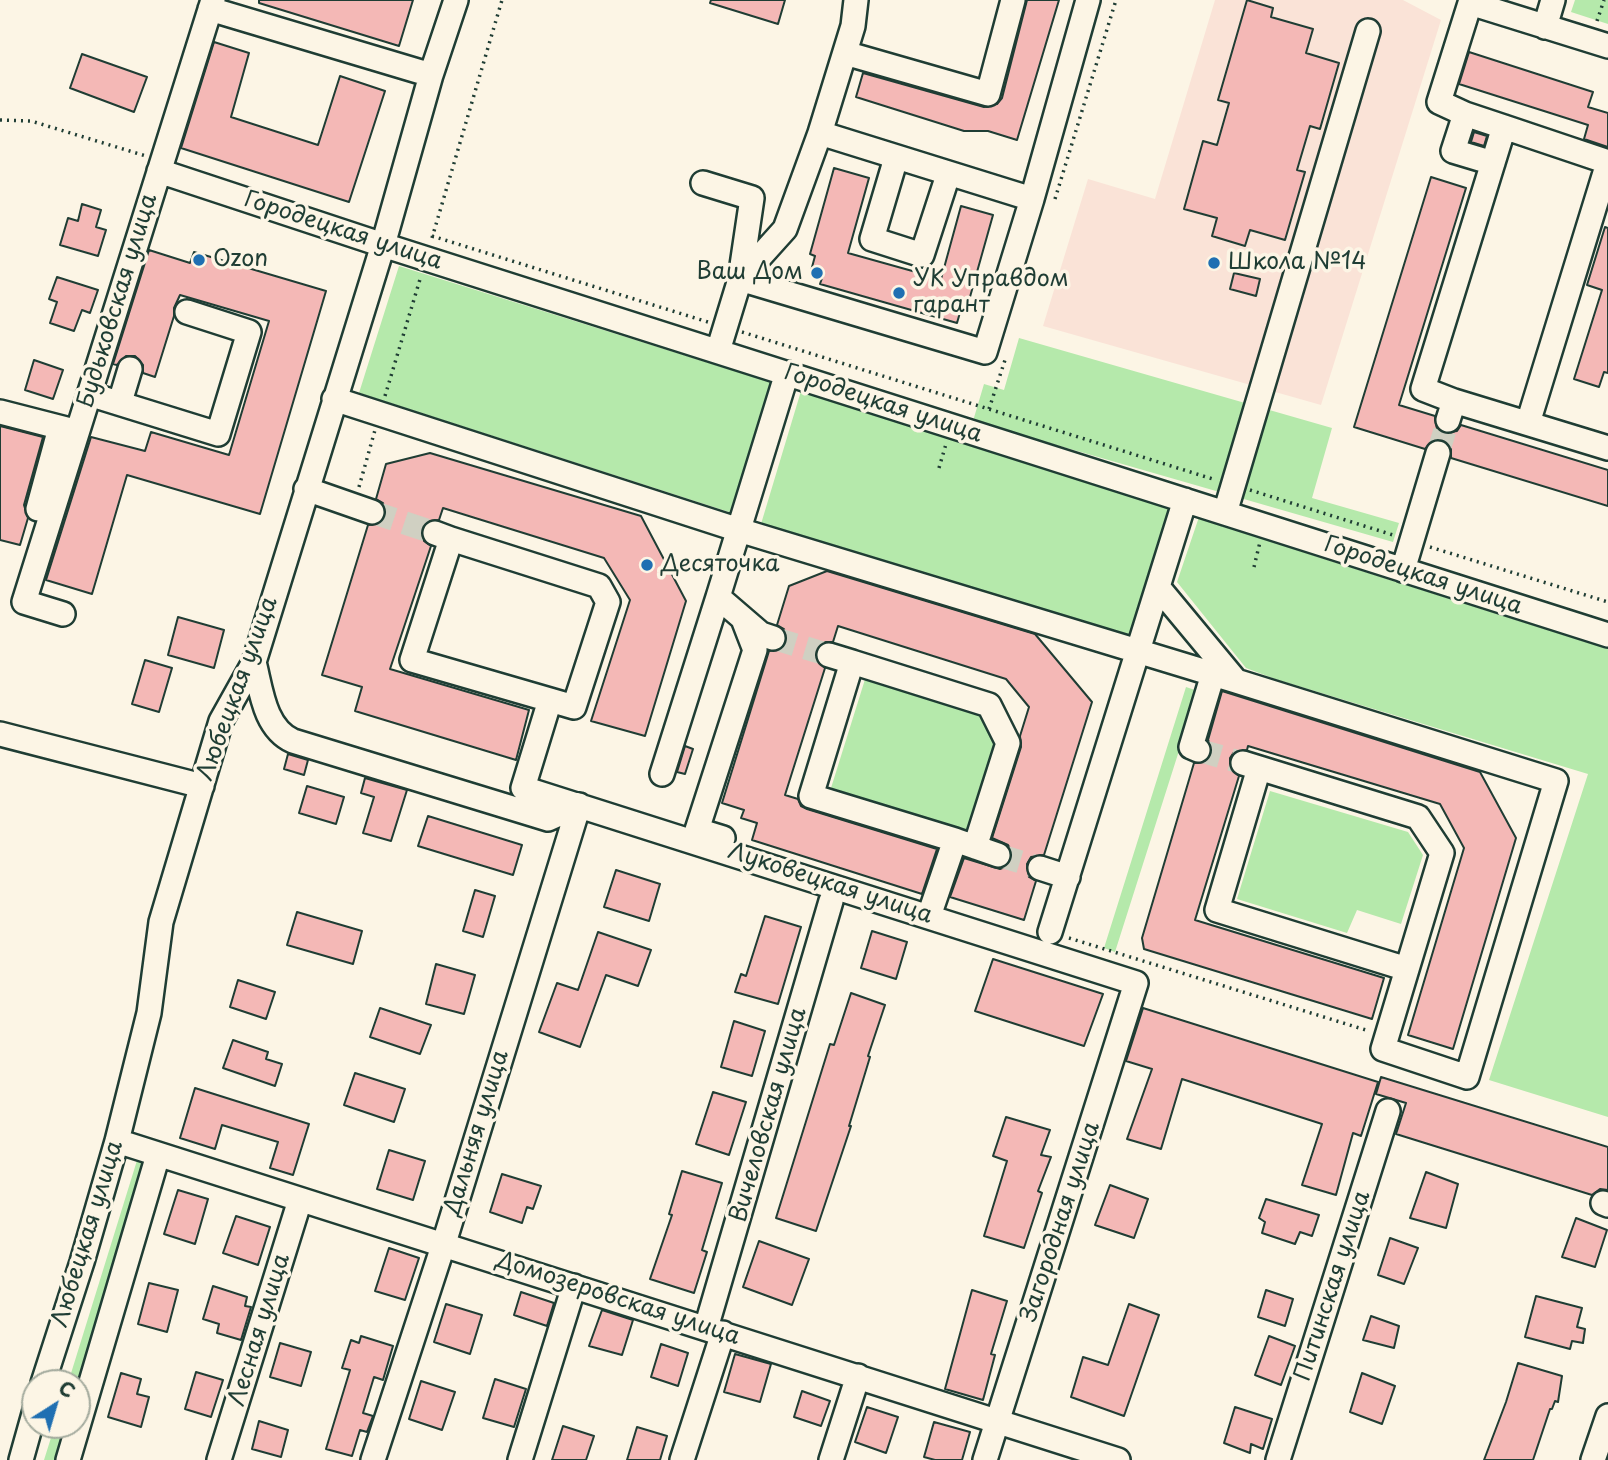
<!DOCTYPE html>
<html>
<head>
<meta charset="utf-8">
<style>
  body { margin:0 }
  #map { position:relative; width:1608px; height:1460px; overflow:hidden; background:#fcf5e5; font-family:"Playpen Sans",sans-serif }
  canvas { display:block }
  .north { position:absolute; left:21px; top:1369px; width:70px; height:70px; box-sizing:border-box; background:#fcf5e5; border:2px solid #a4ab9e; border-radius:50%; rotate:37deg; font-size:19px; font-weight:700; line-height:28px; text-align:center; color:#1f3d34 }
  .north::after { content:''; display:block; margin:auto; width:24px; height:32px; background:#1f6fb2; clip-path:polygon(50% 0,100% 100%,50% 72%,0 100%) }
</style>
</head>
<body>
<div id="map">
<canvas width="1608" height="1460"></canvas>
<div class="north">С</div>
</div>
<script>
const g = document.querySelector('canvas').getContext('2d');
g.lineJoin = 'round';
function fill(path, color) { g.fillStyle = color; g.fill(path, 'evenodd'); }
function stroke(path, color, width, dash) { g.strokeStyle = color; g.lineWidth = width; g.lineCap = dash ? 'butt' : 'round'; g.setLineDash(dash || []); g.stroke(path); }
function drawText(font, color, halo, rows, align = 'center') {
  g.font = font + ' "Playpen Sans",sans-serif'; g.lineWidth = 7; g.setLineDash([]); g.textBaseline = 'middle'; g.strokeStyle = halo; g.fillStyle = color; for (const [text, x, y, turn = 0] of rows) {
    g.save(); g.translate(x, y); g.rotate((+turn || 0) * Math.PI / 180); g.textAlign = isNaN(turn) ? turn : align; if (halo) g.strokeText(text, 0, 0); g.fillText(text, 0, 0); g.restore();
  }
}
fill(new Path2D(`
  M1215 0H1403L1441 20 1321 405 1043 326 1088 179 1155 199Z`), '#fae3d7');
fill(new Path2D(`
  M1575 0H1608V24L1571 12Z
  M399 266 773 383 732 513 359 393Z
  M1019 338 1332 428 1312 498 1399 523 1393 542 973 421 984 384 1004 390Z
  M801 391 1169 508 1130 636 761 524Z
  M1199 517 1315 556 1608 649V1117L1489 1080 1588 774 1275 679 1246 668 1177 582Z
  M867 673 984 709 1002 743 974 832 831 788Z
  M1186 687 1198 691 1115 952 1104 948Z
  M1270 791 1408 832 1423 855 1401 924 1357 910 1347 933 1237 899Z
  M139 1154 153 1158 77 1413V1383H68Z
  M55 1425H73L63 1460H44Z`), '#b5e9ab');
const building = new Path2D(`
  M259 0H413L399 46 259 3Z
  M711 0H785L778 24 710 3Z
  M1027 0H1059L1017 140 988 131H964L856 97 863 73 984 107 997 104 1002 98Z
  M1247 0 1273 8 1271 17 1313 29 1306 53 1339 63 1320 129 1310 126 1297 170 1305 172 1285 240 1250 230 1245 246 1212 236 1217 218 1184 209 1203 141 1217 145 1229 103 1218 100Z
  M214 42 249 53 231 117 318 145 340 76 385 91 349 202 181 148Z
  M1469 52 1593 92 1588 107 1608 113V147L1584 139 1588 125 1459 84Z
  M82 54 147 77 134 112 70 88Z
  M1474 132 1487 136 1484 146 1471 142Z
  M834 168 869 178 848 253 941 279 961 206 993 215 968 304 963 302 957 323 820 284 823 275 811 271 815 256 810 254Z
  M1431 177 1466 188 1399 405 1435 416 1437 429 1444 433 1457 431 1461 425 1608 470V506L1451 458V449L1443 440H1434L1425 449 1354 427Z
  M82 204 101 210 96 227 106 230 98 256 60 245 68 218 78 221Z
  M1605 227 1608 228V373L1604 372 1599 387 1574 379 1602 290 1587 285Z
  M149 250 190 263 194 252 326 291 260 514 127 475 92 594 46 580 91 437 145 451 151 432 229 455 269 321 180 295 174 308V316L155 377 143 373V365L135 356H126L117 365 113 364Z
  M1234 273 1260 279 1256 296 1230 289Z
  M57 277 98 290 90 313 82 310 74 331 50 323 57 302 49 299Z
  M34 360 63 370 53 399 25 390Z
  M0 426 43 437 24 505 28 518 20 545 0 540Z
  M430 453 641 516 686 601 645 736 591 721 630 600 604 558 443 508 439 520 427 522 422 529 424 541 431 546 390 669 529 710 516 760 355 711 362 687 322 675 368 525 381 523 385 516 383 503 376 499 386 464Z
  M827 571 1035 634 1092 702 1044 855 1031 857 1027 864 1029 877 1036 881 1024 920 950 897 964 858 1000 869 1007 866 1011 859 1012 852 1008 845 992 838 1021 747 1020 736 1029 707 1006 679 838 626 833 642H825L816 650V659L825 668 785 795 798 799 801 806 807 809 937 849 922 894 752 840 757 823 741 818 744 810 722 803 769 651 782 649 786 642 784 629 777 625 789 586Z
  M178 617 224 630 214 668 168 655Z
  M145 660 172 668 159 712 132 704Z
  M1222 691 1480 772 1516 838 1453 1049 1408 1035 1464 848 1440 804 1248 746 1247 750 1234 752 1230 758V767L1239 776 1195 920 1384 978 1372 1019 1144 949 1142 938 1194 763 1206 762 1211 755 1212 748 1208 740Z
  M685 746 693 749 685 774 677 772Z
  M288 754 308 760 304 775 284 769Z
  M365 778 407 790 391 841 363 833 374 797 361 793Z
  M307 786 344 797 336 824 299 813Z
  M428 816 522 845 513 875 418 846Z
  M616 870 660 884 649 921 604 907Z
  M475 890 495 896 483 937 463 931Z
  M297 912 362 931 353 964 287 945Z
  M765 916 801 927 778 1004 735 992 741 974 746 976Z
  M872 931 907 942 896 979 861 968Z
  M598 932 651 950 638 986 606 975 580 1047 539 1032 557 983 578 990Z
  M993 959 1103 994 1084 1046 975 1011Z
  M436 964 475 975 464 1014 426 1004Z
  M238 980 275 992 266 1019 230 1007Z
  M851 993 885 1005 868 1056 870 1057 849 1126H851L816 1231 776 1218 830 1044 834 1045Z
  M380 1008 431 1025 420 1054 370 1037Z
  M1143 1008 1378 1082 1361 1136 1353 1133 1336 1195 1302 1185 1322 1124 1182 1079 1161 1149 1127 1139 1152 1069 1126 1061Z
  M734 1021 765 1031 752 1076 721 1067Z
  M233 1040 268 1052 266 1059 282 1064 275 1086 223 1068Z
  M355 1073 405 1089 394 1122 344 1105Z
  M1381 1077 1608 1147V1190L1600 1189 1592 1195 1396 1134 1406 1103 1376 1094Z
  M195 1088 309 1124 293 1175 270 1168 278 1142 222 1125 215 1149 180 1138Z
  M713 1092 746 1102 729 1155 696 1144Z
  M1006 1117 1050 1130 1041 1155 1051 1157 1038 1191 1042 1193 1024 1248 984 1236 1007 1161 993 1156Z
  M389 1150 425 1161 413 1200 377 1189Z
  M682 1171 722 1183 702 1250 707 1252 694 1293 650 1279 672 1215 669 1214Z
  M1426 1172 1458 1184 1446 1228 1410 1218Z
  M502 1174 541 1186 533 1209 527 1207 522 1223 490 1212Z
  M1110 1185 1148 1199 1134 1238 1095 1225Z
  M178 1190 208 1199 195 1244 164 1234Z
  M1266 1199 1319 1215 1312 1236 1300 1232 1295 1244 1262 1233 1265 1222 1259 1218Z
  M236 1216 270 1227 258 1265 223 1253Z
  M1576 1218 1607 1230 1595 1267 1562 1257Z
  M1390 1238 1418 1248 1404 1284 1378 1275Z
  M759 1241 809 1259 792 1305 743 1287Z
  M389 1248 419 1258 405 1300 375 1291Z
  M149 1283 178 1290 167 1332 138 1324Z
  M213 1286 247 1297 245 1306 251 1307 241 1340 217 1333 219 1324 203 1319Z
  M972 1290 1007 1301 991 1354 995 1355 983 1400 945 1389Z
  M1266 1290 1293 1299 1285 1326 1258 1317Z
  M521 1292 554 1303 547 1326 514 1315Z
  M1536 1296 1582 1308 1577 1327 1585 1329 1583 1343 1572 1341 1570 1349 1525 1337Z
  M446 1304 482 1315 470 1354 434 1342Z
  M1129 1304 1159 1315 1124 1416 1071 1397 1083 1357 1108 1365Z
  M602 1310 633 1320 622 1355 589 1346Z
  M1371 1316 1399 1326 1394 1348 1363 1340Z
  M361 1336 393 1346 383 1380 374 1377 363 1413 373 1416 367 1432 360 1430 352 1456 326 1449 350 1370 342 1368 351 1340 359 1343Z
  M1269 1336 1295 1346 1281 1385 1255 1375Z
  M280 1343 311 1352 301 1386 270 1377Z
  M661 1344 688 1353 678 1386 651 1377Z
  M735 1354 771 1364 760 1402 724 1392Z
  M1518 1363 1562 1376 1558 1402 1555 1401 1552 1409H1550L1533 1460H1484L1506 1402Z
  M196 1372 223 1380 211 1417 185 1409Z
  M121 1373 141 1379 137 1394 149 1397 141 1427 108 1417Z
  M1362 1373 1395 1386 1382 1424 1350 1412Z
  M495 1379 526 1389 514 1427 483 1418Z
  M421 1381 455 1392 442 1430 409 1419Z
  M802 1391 830 1401 821 1426 794 1417Z
  M867 1407 898 1417 886 1453 855 1442Z
  M1235 1407 1272 1419 1263 1449 1251 1444 1250 1453 1224 1443Z
  M259 1421 288 1430 281 1457 252 1449Z
  M934 1422 970 1432 962 1460H935L924 1457Z
  M563 1426 594 1436 586 1460H552Z
  M637 1427 667 1436 660 1460H627Z`);
fill(building, '#f4b8b6');
stroke(building, '#1f3d34', 2);
stroke(new Path2D(`
  M1438 453 1448 420
  M372 512 435 533
  M773 638 829 655
  M1198 750 1243 763
  M998 855 1040 868`), '#d0d0c2', 23, [23, 11]);
const minor = new Path2D(`
  M1471 0 1439 102 1465 114 1504 127
  M1470 3 1608 46
  M210 9 431 75
  M1545 27 1553 0
  M845 53 988 94 1013 0
  M1465 114 1453 151 1493 163
  M820 133 853 26 856 0
  M896 158 872 239 922 255 948 175
  M159 171 383 245 1608 635
  M703 183 752 198 740 279 985 352 1032 199 1088 0
  M718 351 740 279 785 229 820 133 1032 199
  M89 394 218 434 249 332 187 312
  M334 399 739 530 1236 681
  M1454 401 1608 448
  M120 402 130 369
  M0 412 74 431
  M1448 420 1454 401 1423 389 1504 127 1608 162
  M1528 423 1608 163
  M306 489 372 512
  M38 509 60 428
  M1225 513 1368 31
  M435 533 451 539 412 660 550 700 523 788 1136 983 985 1460
  M451 539 599 586 608 602 574 707 550 700
  M1403 570 1438 453
  M1158 587 1236 681 1556 781 1467 1077 1383 1049 1442 853 1418 817 1243 763
  M63 614 24 602 213 0
  M773 638 761 634 718 597 787 373
  M829 655 852 662 811 796 955 840 929 916
  M254 662C261 689 264 728 293 741L548 819 579 805
  M852 662 989 705 1008 743 975 847 955 840
  M0 734 202 786
  M1198 750 1191 747 1213 674
  M1259 768 1217 910 1407 969
  M662 774 718 597
  M723 838 697 830 755 650 743 619
  M975 847 998 855
  M1040 868 1068 877
  M1050 932 1185 500
  M117 1141 1118 1460
  M1603 1203 1608 1205
  M706 1328 831 901
  M43 1383 82 1262 117 1141 149 1013 161 922 221 721 254 662 383 245 431 75 456 0
  M21 1460 35 1410
  M68 1460 158 1155
  M219 1460 300 1200
  M373 1460 444 1243 579 805
  M520 1460 574 1286
  M682 1460 723 1333
  M831 1460 858 1376
  M1278 1460 1388 1111
  M1593 1460 1608 1416`);
stroke(minor, '#1f3d34', 28);
stroke(new Path2D(`
  M1597 21 1604 0
  M0 120 31 121 146 156
  M1055 199 1116 0
  M432 236 708 322
  M432 238 502 0
  M742 332 1216 480
  M385 396 421 276
  M989 409 1005 360
  M939 468 946 444
  M359 487 375 430
  M1250 490 1393 535
  M1430 547 1608 602
  M1254 567 1260 542
  M1069 938 1369 1031`), '#1f3d34', 3.5, [2, 5]);
stroke(minor, '#fcf5e5', 23);
for (const [x, y, r, color] of [
  [199,260,7,"#1f6fb2"],
  [1214,263,7,"#1f6fb2"],
  [817,273,7,"#1f6fb2"],
  [899,293,7,"#1f6fb2"],
  [647,565,7,"#1f6fb2"]
]) { const dot = new Path2D(); dot.arc(x, y, r, 0, 2 * Math.PI); g.fillStyle = color; g.fill(dot); stroke(dot, '#fcf5e5', 2.5); }
drawText('23px', '#1f3d34', '#fcf5e5', [
  ["Городецкая улица",343,231,18],
  ["Будьковская улица",118,301,-73],
  ["Городецкая улица",883,404,18],
  ["Городецкая улица",1423,576,18],
  ["Любецкая улица",238,689,-70],
  ["Луковецкая улица",830,884,18],
  ["Вичеловская улица",769,1115,-74],
  ["Дальняя улица",477,1133,-73],
  ["Загородная улица",1061,1222,-72],
  ["Любецкая улица",88,1234,-73],
  ["Питинская улица",1333,1286,-72],
  ["Домозеровская улица",618,1299,18],
  ["Лесная улица",260,1330,-73]
]);
drawText('23px', '#1f3d34', '#fcf5e5', [
  ["Ozon",213,260],
  ["Школа №14",1228,263],
  ["Ваш Дом",803,273,"right"],
  ["УК Управдом",913,280],
  ["гарант",913,306],
  ["Десяточка",661,565]
], 'left');
</script>
</body>
</html>
